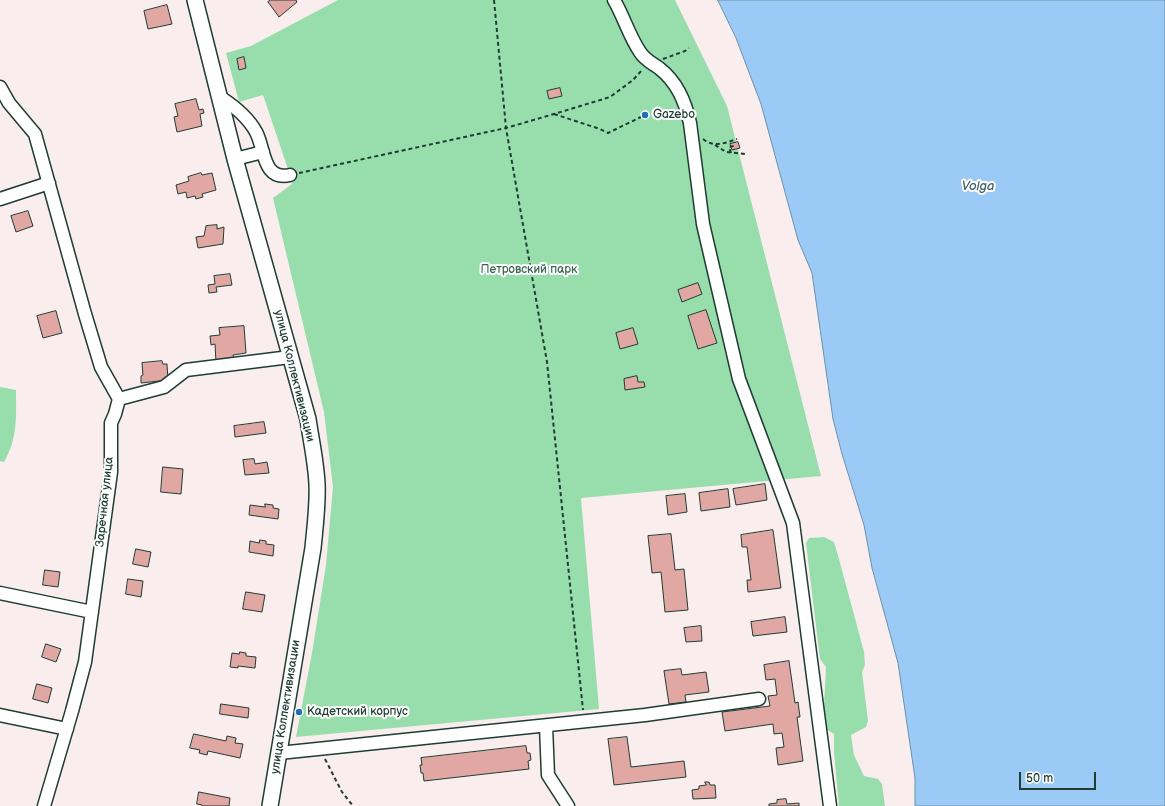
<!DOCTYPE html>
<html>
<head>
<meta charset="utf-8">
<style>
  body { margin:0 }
  #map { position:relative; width:1165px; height:806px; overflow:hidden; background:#f9eded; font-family:"Balsamiq Sans",sans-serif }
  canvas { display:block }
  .scale { position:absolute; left:1019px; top:772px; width:77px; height:18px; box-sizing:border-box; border:2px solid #1f3d34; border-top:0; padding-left:5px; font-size:12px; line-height:14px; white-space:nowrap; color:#1f3d34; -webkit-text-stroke:3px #fff; paint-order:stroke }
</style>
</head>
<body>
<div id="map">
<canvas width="1165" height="806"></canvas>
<div class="scale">50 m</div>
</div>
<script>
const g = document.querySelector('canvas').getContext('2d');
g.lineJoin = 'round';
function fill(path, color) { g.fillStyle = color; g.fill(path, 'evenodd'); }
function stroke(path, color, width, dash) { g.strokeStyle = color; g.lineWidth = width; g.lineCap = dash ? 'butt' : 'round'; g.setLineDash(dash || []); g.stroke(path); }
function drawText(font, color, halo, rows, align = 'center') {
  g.font = font + ' "Balsamiq Sans",sans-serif'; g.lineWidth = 4; g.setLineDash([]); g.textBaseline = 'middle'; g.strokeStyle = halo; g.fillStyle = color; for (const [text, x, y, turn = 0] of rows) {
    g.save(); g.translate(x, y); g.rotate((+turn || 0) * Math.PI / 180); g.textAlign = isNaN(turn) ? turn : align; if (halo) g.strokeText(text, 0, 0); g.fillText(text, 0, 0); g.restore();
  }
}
fill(new Path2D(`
  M338 0H675L727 106 821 476 581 498 599 709 296 737 312 653 326 565 333 487 324 412 273 198 292 184 290 175 263 95 239 102 226 53 251 46Z
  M0 387 16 390C16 417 18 438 4 462L0 461Z
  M824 537 834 542 839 559 864 652 865 665 862 672 868 721 866 727 851 735 854 755 864 776 878 779 882 784 885 806H839L834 753V734L823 727 826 667 820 659 806 543 809 538Z`), '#98deac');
const water = new Path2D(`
  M718 0H1165V806H915V778L898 663 872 568 864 525 842 454 833 419 812 273 798 240 761 104 736 38Z`);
fill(water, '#9ccaf7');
stroke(water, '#6a92a9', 1);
const building = new Path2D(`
  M271 0H296L297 2 279 17 268 2Z
  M167 5 172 24 148 29 144 11Z
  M244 57 246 68 239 70 237 59Z
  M560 88 562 96 549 99 547 91Z
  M196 99 199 110 203 109 204 113 200 114 202 126 177 132 174 117 178 116 175 104Z
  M738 142 740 148 732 150 730 144Z
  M201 173 202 175 212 173 216 190 202 194 203 197 196 199 195 196 187 198 186 192 178 194 176 185 189 181 188 177Z
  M28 211 33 226 16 232 11 216Z
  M217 225V229L224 227 223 244 198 248 196 237 204 236 206 226Z
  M230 274 232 285 216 287 217 292 209 293 208 285 215 284 214 276Z
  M698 283 702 294 682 302 678 290Z
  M706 310 717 343 698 349 688 316Z
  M56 311 62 333 43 338 37 316Z
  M244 326 246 353 233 355 234 360 216 362 215 344 211 345 210 336 220 335 219 328Z
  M633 328 638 344 620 349 616 333Z
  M162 361 163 364H167L168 380 141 383V376L143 375 142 363Z
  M637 376 638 382H644L645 387 625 390 624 379Z
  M264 422 266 433 235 437 234 426Z
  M254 459 255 464 267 462 269 473 245 475 243 460Z
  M163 467 183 469 181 494 161 492Z
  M765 484 767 500 736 505 733 489Z
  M728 489 730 507 701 511 699 493Z
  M685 494 687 512 668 515 666 496Z
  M265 504 273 505V508L279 509 278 519 249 515 250 505 265 507Z
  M773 530 781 588 748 592 747 580H751L747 547H742L741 535Z
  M671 534 675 570 684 569 688 610 665 612 661 572 652 573 648 536Z
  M260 540 266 541V544L274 545 273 556 249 552 250 541 259 543Z
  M136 549 151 552 148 567 133 564Z
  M45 570 60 572 58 587 43 585Z
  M128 579 143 581 141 597 126 594Z
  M246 592 265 595 262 612 243 609Z
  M785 617 787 632 753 636 751 622Z
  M701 626 702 641 686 642 684 628Z
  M46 644 61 649 56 662 42 657Z
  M240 652 246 653V656L256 657 255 668 238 666V668L230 667 232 653 239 654Z
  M789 661 795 703 798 702 800 717H797L803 761 778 765 776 748 784 747 782 733 774 734 773 724 725 731 722 712 770 706 768 696 777 695 775 679 766 680 764 665Z
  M681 669 682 675 706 672 709 692 685 695 686 702 669 704 664 671Z
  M37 684 52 688 48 703 33 699Z
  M221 704 249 708 248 718 220 714Z
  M194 734 226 741 227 736 236 738 235 743 243 744 240 758 208 751 207 755 199 753 200 750 190 748Z
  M627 737 631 767 684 761 686 777 614 785 608 739Z
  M526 746 527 753H530L531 760 528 761 529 769 424 781 423 773H421L420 765H422L421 758Z
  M705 782H709L710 785H715L716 798 693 799 692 790 699 789V786L706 785Z
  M199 792 230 798 229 806H202V805L197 804Z
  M786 799 787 804 799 803V806H769V804L777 803V800Z`);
fill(building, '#e1a7a3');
stroke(building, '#1f3d34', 1);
const minor = new Path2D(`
  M614 0C624 17 629 36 640 52 645 60 652 63 659 68 677 82 685 101 690 123L703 224 739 379 793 523 830 806
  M0 87 9 103 35 134 85 314 101 367 119 399 115 414 111 423V472L85 662 72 711 44 806
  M220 97C234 106 248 117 256 132 265 148 262 181 290 175
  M235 159 263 152
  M0 199 49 183
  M119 399 164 387 186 370 290 357
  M0 593 92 612
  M0 715 67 729
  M546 726 548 775 568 806
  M279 753 645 715 759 699`);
const major = new Path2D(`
  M195 0 235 159 308 419C311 440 316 462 317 484 318 505 315 527 313 548L270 806`);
stroke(minor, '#1f3d34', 15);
stroke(major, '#1f3d34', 18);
stroke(new Path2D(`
  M494 0 506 128 547 362 583 710
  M663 59 685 51 689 48
  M554 114 600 129 608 133 645 115
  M703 139C714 148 725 143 737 139
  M715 145 726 152 746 154
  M731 153 729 147 734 146
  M299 173 506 128 554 114 610 97 633 80 642 70
  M325 759 342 792 353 806`), '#1f3d34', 2, [4, 3]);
stroke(minor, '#fff', 12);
stroke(major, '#fff', 15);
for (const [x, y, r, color] of [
  [645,115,4,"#1f6fb2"],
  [299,712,4,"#1f6fb2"]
]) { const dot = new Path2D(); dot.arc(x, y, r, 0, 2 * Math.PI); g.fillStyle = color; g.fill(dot); stroke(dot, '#fff', 1.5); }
drawText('12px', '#1f3d34', '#fff', [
  ["Gazebo",653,115],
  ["Кадетский корпус",307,712]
], 'left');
drawText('12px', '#3d6552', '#fff', [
  ["Петровский парк",529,270]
]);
drawText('12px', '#1f3d34', '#fff', [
  ["улица Коллективизации",294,376,76],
  ["Заречная улица",105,502,-84],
  ["улица Коллективизации",286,707,-81]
]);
drawText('italic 13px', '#3e6065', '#fff', [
  ["Volga",978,187]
]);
</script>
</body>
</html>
